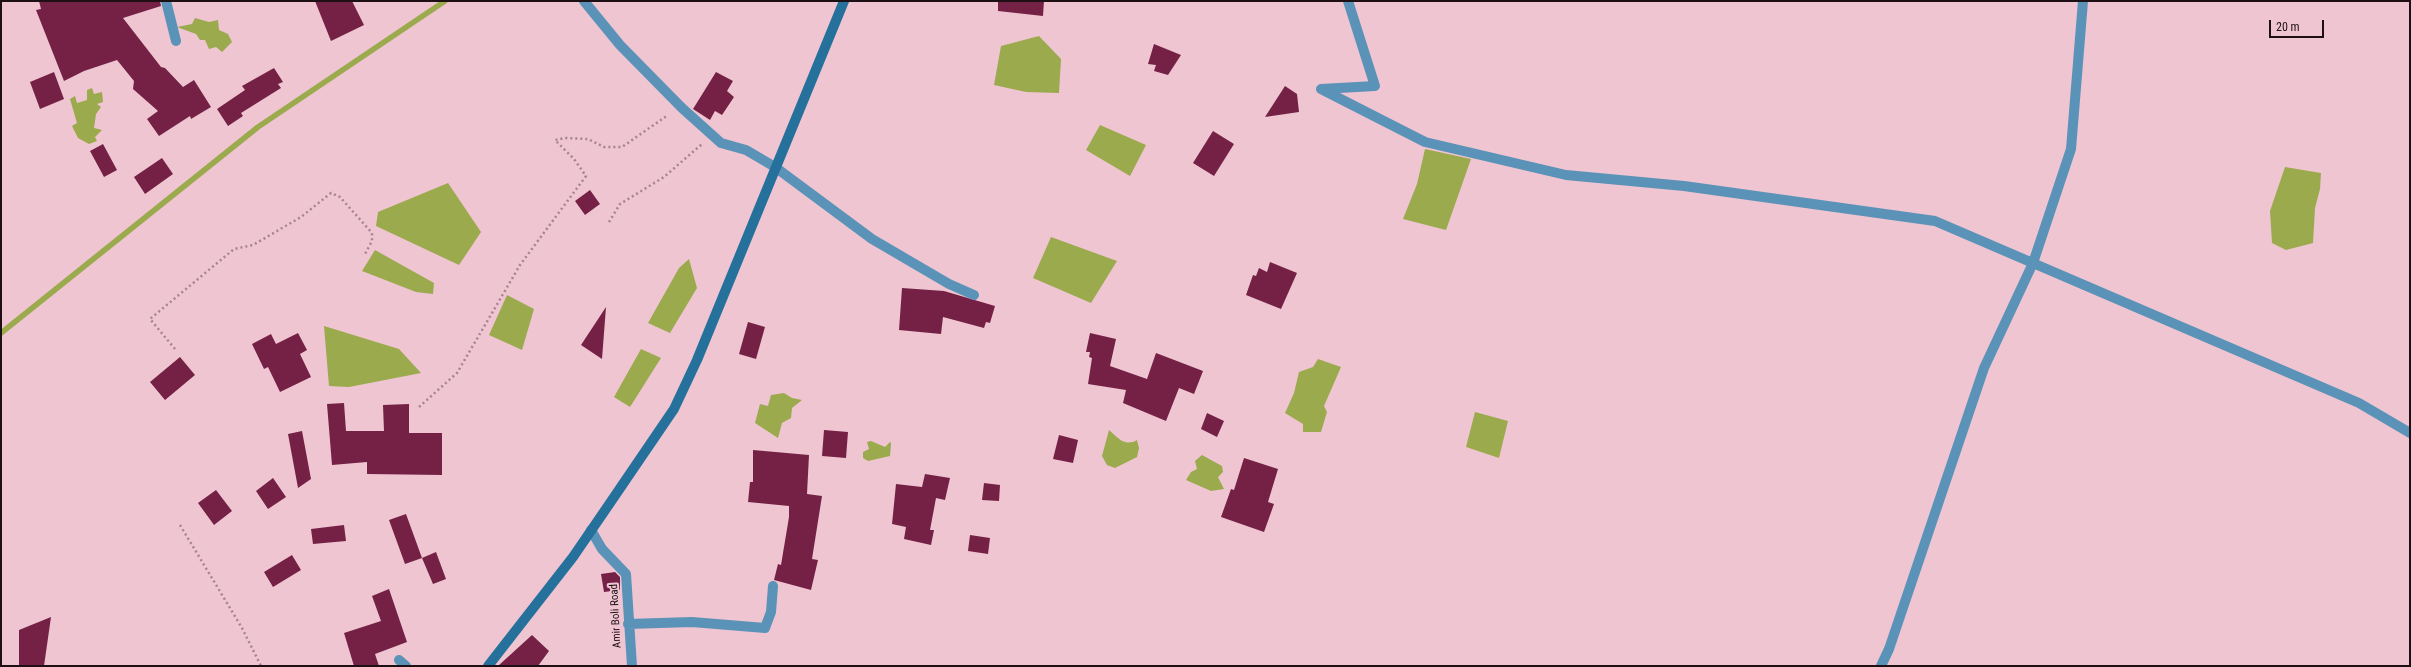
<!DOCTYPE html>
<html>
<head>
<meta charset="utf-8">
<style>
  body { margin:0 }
  #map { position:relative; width:2411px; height:667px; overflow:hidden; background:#efc5d2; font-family:"Roboto Condensed",sans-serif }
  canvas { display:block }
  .frame { position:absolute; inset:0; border:2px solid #1d0f14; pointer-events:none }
  .scale { position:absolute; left:2269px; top:20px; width:55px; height:18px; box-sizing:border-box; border:2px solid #1d0f14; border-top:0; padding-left:5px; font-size:12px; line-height:14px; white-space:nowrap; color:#1d0f14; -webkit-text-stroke:3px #efc5d2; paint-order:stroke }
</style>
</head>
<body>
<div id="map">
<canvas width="2411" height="667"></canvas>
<div class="frame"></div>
<div class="scale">20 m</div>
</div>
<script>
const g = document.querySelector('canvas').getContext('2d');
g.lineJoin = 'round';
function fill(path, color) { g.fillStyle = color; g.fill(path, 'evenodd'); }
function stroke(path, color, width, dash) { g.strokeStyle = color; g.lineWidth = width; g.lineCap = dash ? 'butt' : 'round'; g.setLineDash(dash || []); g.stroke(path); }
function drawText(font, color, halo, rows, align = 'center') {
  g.font = font + ' "Roboto Condensed",sans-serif'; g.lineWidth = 4; g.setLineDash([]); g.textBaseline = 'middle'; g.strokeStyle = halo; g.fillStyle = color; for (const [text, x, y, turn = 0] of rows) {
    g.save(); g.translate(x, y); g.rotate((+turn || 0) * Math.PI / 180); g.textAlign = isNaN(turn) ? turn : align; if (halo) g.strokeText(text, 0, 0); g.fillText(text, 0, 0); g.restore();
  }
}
fill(new Path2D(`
  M195 18 209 22 218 20 219 30 228 34 232 42 222 52 216 47 209 49 205 40H200L196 34 177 27 192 24Z
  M1039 36 1061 59 1059 93 1026 92 994 85 1001 46Z
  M92 88 94 94 102 92 103 102 97 104 101 107 96 114 94 128 102 130 95 137 97 141 89 144 78 138 72 126 77 123 70 99 75 96 77 103 87 100V90Z
  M1100 125 1146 145 1130 176 1086 150Z
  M1425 149 1471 159 1446 230 1403 219 1417 184Z
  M2285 167 2321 173 2320 189 2315 208 2313 243 2286 250 2272 243 2270 211Z
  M448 183 481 232 459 265 376 226 378 212Z
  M1051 237 1117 261 1091 303 1033 278Z
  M375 250 434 283 433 294 416 292 362 271Z
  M689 259 697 288 670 333 648 323 679 268Z
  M507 295 534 309 522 350 489 335Z
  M324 326 399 349 421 373 349 387 329 386Z
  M641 349 661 358 630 407 614 397Z
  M1318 359 1341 367 1324 406 1327 412 1321 432H1303V424L1285 413 1294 393 1299 372 1313 367Z
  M784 393 792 398 802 400 792 408 791 418 782 423 778 438 755 423 760 404 768 406 771 395Z
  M1475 412 1508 421 1499 458 1466 447Z
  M1109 430C1118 438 1125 447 1137 440L1139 448 1137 457 1115 468 1107 465 1102 456Z
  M871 441 885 447 890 442 891 443 890 456 868 461 863 458V452L869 449 867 442Z
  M1202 455 1222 466 1223 472 1218 477 1224 489 1211 491 1186 480 1191 472 1197 469 1195 461Z`), '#9aaa4d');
stroke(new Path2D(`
  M1 333 258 127 445 1`), '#9aaa4d', 5.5);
fill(new Path2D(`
  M39 1H160L161 6 123 18 161 67 165 68 183 87 194 80 211 107 191 119 190 116 159 136 147 119 158 111 133 89 134 81 117 60 84 71 64 81 36 10 41 9Z
  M315 1H352L364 25 331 41Z
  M998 1H1044L1043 16 998 11Z
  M1154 44 1181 55 1168 75 1154 71 1156 65 1148 64Z
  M274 68 283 82 278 84 281 88 241 113 243 116 228 126 217 109 245 90 242 86Z
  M54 72 64 99 40 109 30 82Z
  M716 72 733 81 727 91 734 97 722 115 715 111 710 120 693 109Z
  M1285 86 1297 94 1299 112 1265 117Z
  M1213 131 1234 144 1214 176 1193 163Z
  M103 144 117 170 104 177 90 151Z
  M162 158 173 174 145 194 134 177Z
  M590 190 600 204 585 215 575 201Z
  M1270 262 1297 273 1281 309 1246 295 1253 275 1256 276 1259 268 1267 272Z
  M902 288 944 291 995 306 990 323 986 322 984 328 943 317 941 334 899 330Z
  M606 307 602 359 581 345Z
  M748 322 765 327 756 359 739 354Z
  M298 333 307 350 300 354 311 377 280 392 268 367 264 369 252 344 271 334 276 344Z
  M1090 333 1116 339 1110 366 1147 379 1156 353 1203 371 1194 394 1179 388 1166 421 1123 403 1126 390 1088 384 1092 358 1089 357 1090 352H1086Z
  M180 357 195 375 165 400 150 382Z
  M344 403 346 431H384L383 405 409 404V433H442V475L367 474V462L332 465 327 404Z
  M1207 413 1224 421 1217 437 1201 429Z
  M824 430 848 432 846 458 822 456Z
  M302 431 311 479 298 488 288 434Z
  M1059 435 1078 440 1073 463 1053 459Z
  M753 450 809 455 807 494 822 496 812 559 818 560 811 590 774 580 778 564 781 565 789 517V506L748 502 750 482H753Z
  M1244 458 1278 469 1268 502 1274 504 1264 532 1221 517 1231 489 1234 490Z
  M925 474 950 478 945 500 936 498 930 530H934L931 545 904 539 906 527 892 524 896 484 922 487Z
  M273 478 286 497 268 509 256 491Z
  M984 483 1000 485 999 501 982 500Z
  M216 490 232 511 214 525 198 503Z
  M406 514 422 558 405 564 389 520Z
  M344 525 346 541 313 544 311 529Z
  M970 535 990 538 988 554 968 551Z
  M436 552 446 579 433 584 422 558Z
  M292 555 301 570 273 587 264 572Z
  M615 572 620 577V590L604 592 601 574Z
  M389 589 407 642 375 654 379 666H354L344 633 381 621 372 596Z
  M51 617 44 666H19V630Z
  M532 635 549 651 538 666H498Z`), '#742145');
stroke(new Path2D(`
  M609 222 620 204 664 177 702 144
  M175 349 150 319 234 249 253 245 301 217 331 193 340 197 372 233V241L365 254
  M419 407 457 373 520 265 586 176 574 159 555 140 565 138 588 139 604 147H622L668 115
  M180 525 242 628 261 666`), '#a4848e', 2.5, [2, 3]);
stroke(new Path2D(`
  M166 1 176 41
  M584 1 620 45 682 108 721 143 746 150 775 167 872 239 949 284 974 295
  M1321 89 1425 142 1566 175 1684 186 1935 221 2359 403 2410 433
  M1321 89 1375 86 1348 1
  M591 530 602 549 626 574 632 666
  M628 624 692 622 765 628 771 612 773 586
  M399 660 406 666
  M1881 666 1889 649 1984 368 2033 263 2071 149 2083 1`), '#5a93b7', 10);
stroke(new Path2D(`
  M488 666 573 557 610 503 674 409 697 360 844 1`), '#26719b', 10);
drawText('11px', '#1d0f14', '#efc5d2', [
  ["Amir Boli Road",616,616,-93]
]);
</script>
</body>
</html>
